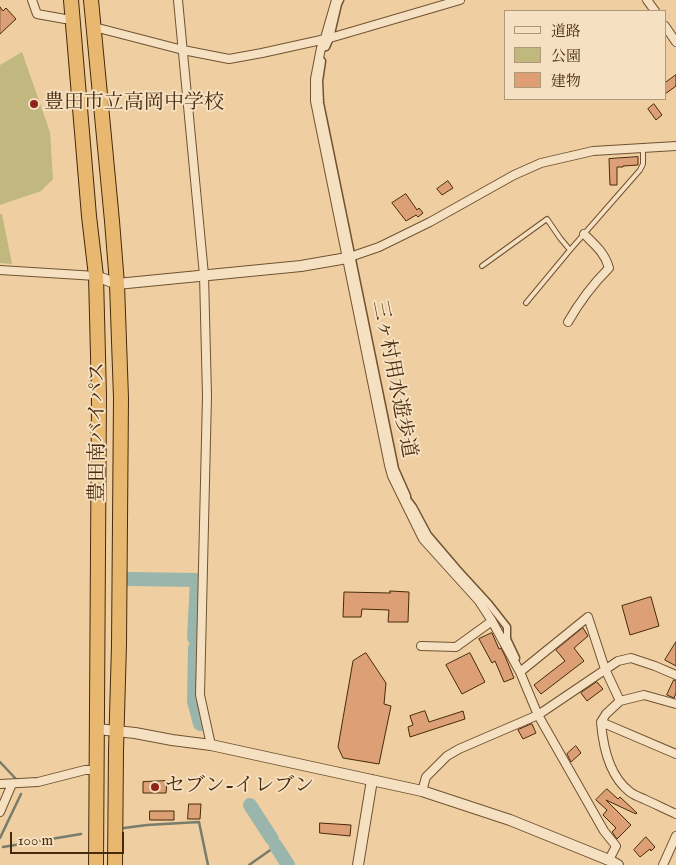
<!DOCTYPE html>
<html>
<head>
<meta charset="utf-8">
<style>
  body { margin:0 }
  #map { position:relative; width:676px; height:865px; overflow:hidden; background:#efcfa1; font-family:"IM FELL English","Noto Serif JP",serif }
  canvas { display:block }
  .legend { position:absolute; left:504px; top:10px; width:162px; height:90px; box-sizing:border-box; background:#f5e0c2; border:1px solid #af9779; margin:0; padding:6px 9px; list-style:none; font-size:15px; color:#462a0b }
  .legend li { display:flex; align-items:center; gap:10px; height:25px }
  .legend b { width:25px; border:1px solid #af9779 }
  .scale { position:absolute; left:10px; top:832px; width:114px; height:22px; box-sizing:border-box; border:2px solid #462a0b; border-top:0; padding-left:6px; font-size:15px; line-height:18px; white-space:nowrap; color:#462a0b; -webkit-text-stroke:4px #f5e0c2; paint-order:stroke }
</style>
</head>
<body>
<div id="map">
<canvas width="676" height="865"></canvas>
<ul class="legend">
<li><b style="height:6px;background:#f5e0c2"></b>道路</li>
<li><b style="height:14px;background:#c0b87f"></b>公園</li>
<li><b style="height:14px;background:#dd9f75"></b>建物</li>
</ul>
<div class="scale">100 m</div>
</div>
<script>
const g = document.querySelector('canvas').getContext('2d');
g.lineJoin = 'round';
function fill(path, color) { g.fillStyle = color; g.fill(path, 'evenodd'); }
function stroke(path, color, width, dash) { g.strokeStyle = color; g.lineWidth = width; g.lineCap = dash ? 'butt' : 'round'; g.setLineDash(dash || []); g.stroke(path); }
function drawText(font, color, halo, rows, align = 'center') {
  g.font = font + ' "IM FELL English","Noto Serif JP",serif'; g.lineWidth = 4; g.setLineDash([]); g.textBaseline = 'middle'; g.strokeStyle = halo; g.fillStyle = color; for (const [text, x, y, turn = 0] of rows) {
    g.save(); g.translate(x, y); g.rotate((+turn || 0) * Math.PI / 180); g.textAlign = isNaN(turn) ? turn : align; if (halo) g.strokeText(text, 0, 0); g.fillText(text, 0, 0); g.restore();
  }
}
fill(new Path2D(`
  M22 52 50 132 53 179 41 191 0 205V65Z
  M0 214H2L12 264 0 263Z`), '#c0b87f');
stroke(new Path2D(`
  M0 762 16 779
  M124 828 147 825 199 822 208 865
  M0 838 21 794
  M3 847 81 834
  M249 865 276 846`), '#787d6b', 2.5);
stroke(new Path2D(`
  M130 579 197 580 194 638
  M195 648 194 701 200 724
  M250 805 272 839
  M276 846 288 865`), '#9ab5ab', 14);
const building = new Path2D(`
  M0 7 3 11 6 8 16 19 0 34Z
  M676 75V86L665 94V83Z
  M654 104 662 115 656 120 648 109Z
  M638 157V165L623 166V167H617V185H610L609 159Z
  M448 181 453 188 442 195 437 189Z
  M406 194 417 210 419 208 423 213 418 217 416 215 406 221 392 203Z
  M390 591 409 592 408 622H388L389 610 362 609 361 617H343L344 592 390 593Z
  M651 597 659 626 630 635 622 606Z
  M583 628 588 636 574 648 584 661 541 694 534 685 565 661 556 650Z
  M492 633 499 649 501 648 505 656 514 678 504 682 495 661 492 663 479 639Z
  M676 642V666L665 660Z
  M366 653 386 683 384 704 391 706 379 764 343 758 338 747 353 661Z
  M470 653 485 682 462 694 446 665Z
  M674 680 676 681V693L674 698 667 695Z
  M597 682 603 689 587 701 581 693Z
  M425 711 429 722 463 711 465 719 410 737 408 727 413 725 410 716Z
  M532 724 536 733 523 739 518 730Z
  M576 746 581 753 571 762 567 754Z
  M167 781 166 793H143V782Z
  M607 789 618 799 620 797 637 813 636 814 606 800 631 825 617 839 612 832 616 828 603 815 607 810 596 800Z
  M189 804H201L200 819H188Z
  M150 811H174V820H150Z
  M320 823 351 825 350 836 320 833Z
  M646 837 655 847 651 851 650 849 640 857 634 850Z`);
fill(building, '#dd9f75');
stroke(building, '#462a0b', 1);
const service = new Path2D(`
  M482 266 547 219 560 238 570 250
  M526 303 570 250 640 170 643 164V148`);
const pedestrian = new Path2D(`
  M321 48 326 47 330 38 338 4 340 0
  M319 59 322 61 319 81 320 103 395 469 407 496V499L413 507 428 535 457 569 489 604 507 627V639L516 658`);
const minor = new Path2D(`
  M32 0 37 14 65 19
  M178 0 204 275 207 396 200 695 211 745
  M336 0 325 38 321 48 315 79V101L389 465 392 476 423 539 479 601 492 621 520 672 538 715 604 831 616 846 609 860
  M647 0 655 11
  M665 26 676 42
  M98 28 183 50 229 59 262 53 330 38 460 0
  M347 258 379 247 430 222 514 175 541 163 593 151 676 146
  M0 270 96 276
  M568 322C580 301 592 285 609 268 605 253 595 245 584 234
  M421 646 456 647 492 621
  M520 672 588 617 605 669 620 701
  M676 704 644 695 620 701 606 714 601 722C603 747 609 776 630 792 634 795 639 797 644 799 655 804 665 809 676 814
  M601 722 676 754
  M0 784 38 782 85 770H97
  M422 791 426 777 447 756 459 749 538 715 618 661 631 658 655 666 676 675
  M0 812 12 784
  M663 865 676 836`);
const tertiary = new Path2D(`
  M96 276 117 284 301 266 347 258
  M97 729 135 733 172 740 211 745 422 791 510 820 609 860 618 865
  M358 865 372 780`);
const trunk = new Path2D(`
  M71 0 89 216 96 276 99 395 96 865
  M91 0 112 221 117 284 121 398 119 645 116 751 115 865`);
stroke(service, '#705330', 6);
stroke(pedestrian, '#705330', 9);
stroke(minor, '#705330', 10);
stroke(tertiary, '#705330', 12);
stroke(trunk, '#462a0b', 16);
stroke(service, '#f5e0c2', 4);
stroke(pedestrian, '#f5e0c2', 6);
stroke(minor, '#f5e0c2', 8);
stroke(tertiary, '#f5e0c2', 10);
stroke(trunk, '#e8b870', 14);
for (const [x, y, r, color] of [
  [34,104,5,"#8f2418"],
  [155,787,5,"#8f2418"]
]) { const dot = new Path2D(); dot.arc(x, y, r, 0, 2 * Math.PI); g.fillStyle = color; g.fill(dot); stroke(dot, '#f5e0c2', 2); }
drawText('20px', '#462a0b', '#f5e0c2', [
  ["豊田市立高岡中学校",44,104],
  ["セブン-イレブン",165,787]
], 'left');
drawText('20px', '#462a0b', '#f5e0c2', [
  ["三ヶ村用水遊歩道",393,379,79],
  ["豊田南バイパス",99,432,-90]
]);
</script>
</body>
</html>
